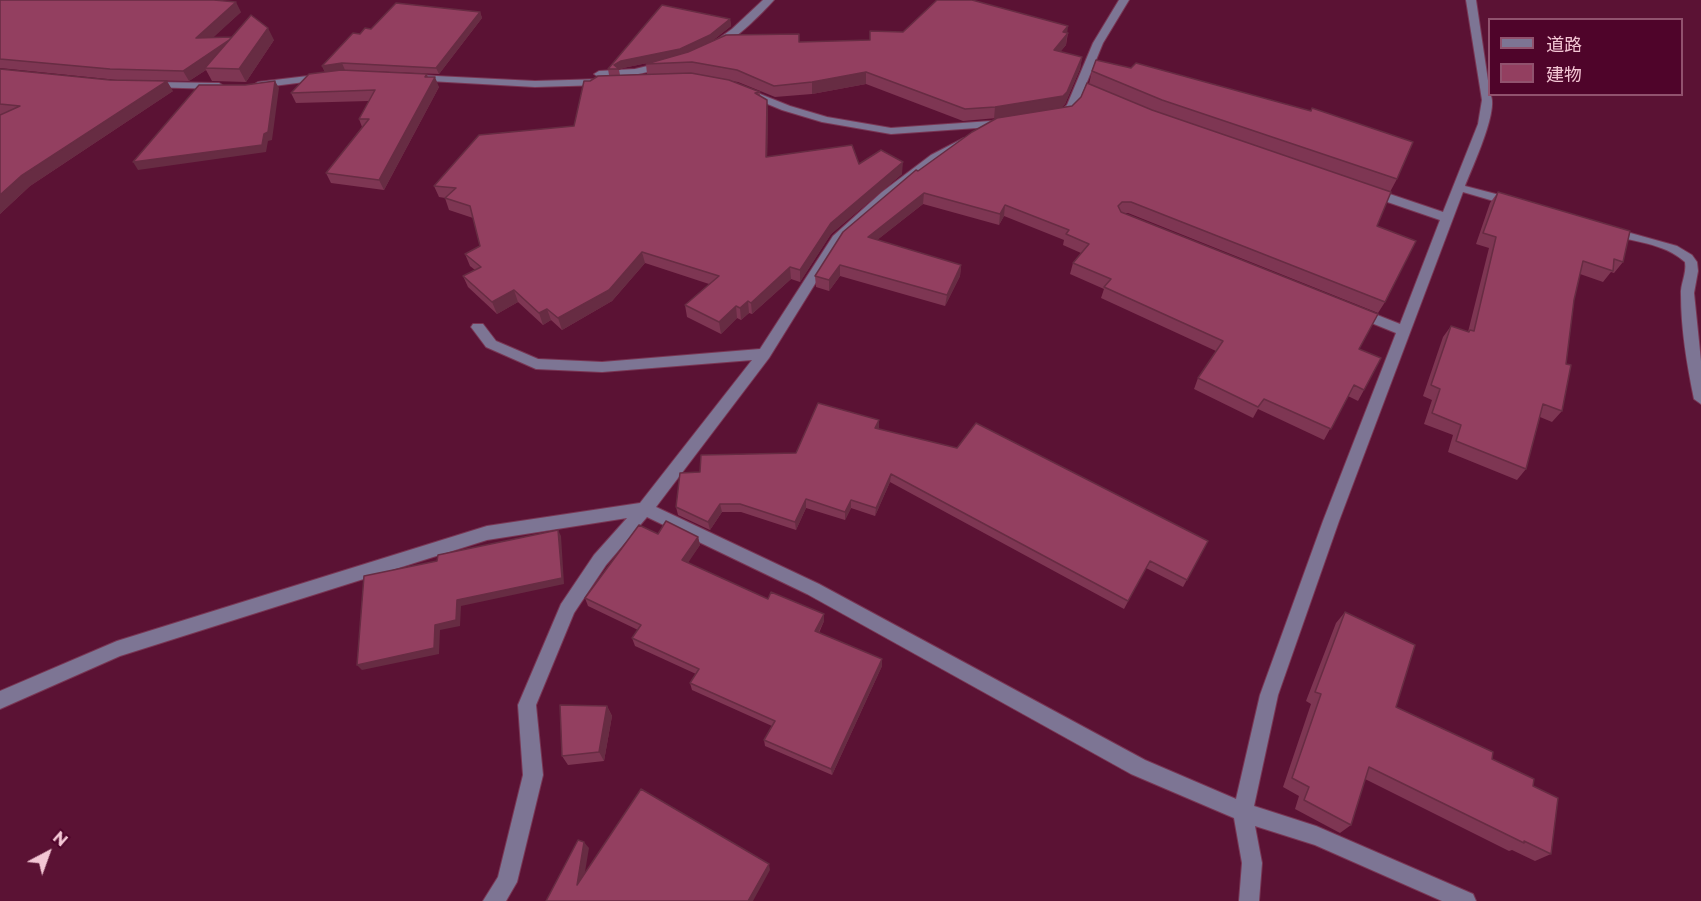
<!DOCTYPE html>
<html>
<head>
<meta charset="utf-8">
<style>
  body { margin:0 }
  #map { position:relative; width:1701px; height:901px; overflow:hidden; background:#5b1234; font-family:Montserrat,"Noto Sans JP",sans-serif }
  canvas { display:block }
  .legend { position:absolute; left:1488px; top:18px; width:195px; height:78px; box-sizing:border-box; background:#4f042a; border:2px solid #91526e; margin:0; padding:8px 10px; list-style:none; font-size:18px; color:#f3c6d4 }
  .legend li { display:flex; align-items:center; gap:12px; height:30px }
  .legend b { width:30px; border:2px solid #91526e }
  .north { position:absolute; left:18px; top:823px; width:60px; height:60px; -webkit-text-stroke:4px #4f042a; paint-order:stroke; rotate:41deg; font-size:16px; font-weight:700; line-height:24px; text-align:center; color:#f3c6d4 }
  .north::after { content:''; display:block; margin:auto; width:21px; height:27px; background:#f3c6d4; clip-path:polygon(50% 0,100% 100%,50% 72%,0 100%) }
</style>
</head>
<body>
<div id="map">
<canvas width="1701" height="901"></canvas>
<ul class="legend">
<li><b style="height:8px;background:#7d7594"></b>道路</li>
<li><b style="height:16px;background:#933f60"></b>建物</li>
</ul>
<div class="north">N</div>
</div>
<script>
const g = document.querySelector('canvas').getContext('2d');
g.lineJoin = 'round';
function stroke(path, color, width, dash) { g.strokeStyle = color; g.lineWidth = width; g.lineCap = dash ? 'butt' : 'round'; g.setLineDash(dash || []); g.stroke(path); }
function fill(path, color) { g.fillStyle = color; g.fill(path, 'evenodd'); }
const minor = new Path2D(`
  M763 0H774C763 12 727 50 711 48V44L732 29Z
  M1119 0H1129L1103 43 1077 106 1069 115 1051 116V112L1062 110 1067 105 1093 43Z
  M1466 0H1476L1490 94C1500 108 1472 168 1465 186L1515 199 1517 202 1511 206 1463 192 1339 521 1278 695 1254 806 1316 826 1473 894 1476 901H1442L1315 845 1255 826 1262 863 1259 901H1239L1242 863 1234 818 1131 774 807 594 647 517 606 565 574 613 536 705 543 775 517 882 506 901H483L498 877 523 775 518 705 561 604 594 555 627 518 487 540 120 656 0 709V691L117 641 487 526 640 503 752 360 602 372 536 369 486 347 471 327 473 324H483L496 341 538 359 602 362 760 349 833 236 882 192 931 155 964 138 968 139V143L939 159 890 198 841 242 769 358 656 507 819 584 1145 760 1236 799 1260 695 1323 521 1396 333 1352 315 1350 312 1357 307 1400 324 1440 220 1367 195 1365 192 1367 189H1375L1443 212 1478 124 1482 100Z
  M664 62 669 65 668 67C651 71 607 84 594 74L599 71 635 69Z
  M324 74 328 75V79L258 88 253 85 258 82Z
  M416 75 535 81 602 79 607 82 602 85 535 87 412 80V76Z
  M150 82 219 83 224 86 219 89 146 87 145 85Z
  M750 90 790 106 827 117 891 128 1005 120 1010 123 1005 126 891 134 822 122 782 110 746 95 745 93Z
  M1609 227 1677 246 1692 255 1697 262 1698 271 1694 293 1701 361V404L1694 399C1687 365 1681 330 1681 295 1680 284 1687 274 1685 262 1665 243 1630 241 1605 234L1603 231Z`);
stroke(minor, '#793654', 2);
fill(minor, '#7d7594');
fill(new Path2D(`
  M0 0 241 12 213 37 274 40 246 82 212 81 206 70 189 81 117 80 0 68Z
  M480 12 482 18 439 74 341 70 427 74 428 77 439 87 384 190 331 183 326 173 362 127 359 119 369 101 296 103 291 93 325 72 322 66 360 34 371 29Z
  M730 19 731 26 712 41 799 34V42L870 40 903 32 1067 33H1068L1066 45 1060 52 1082 57 1080 69 1065 104 1061 108 1072 106 1081 97 1089 84 1092 71 1397 179 1390 192 1377 226 1385 302 1378 313 1128 213H1123L1359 349 1364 390 1358 401 1348 396 1324 440 1258 409 1253 418 1194 389 1198 378 1216 351 1101 298 1104 289 1070 274 1073 263 1081 253 1063 245 1064 240 1004 216 999 225 923 204 877 240 961 265 960 276 945 306 840 276 829 291 816 287 815 276 918 171 997 118 963 121 866 84 812 94 775 97 738 82 731 81 760 92V95L768 111 767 157 859 164 902 174 831 234 800 282 791 279 752 314 749 313 741 320 737 318 721 334 687 317 685 305 709 284 645 263 612 301 562 330 551 320 543 325 518 302 497 314 468 287 463 276 475 270 470 266 465 254 480 246 473 218 449 210 445 198 439 197 434 186 574 126 590 81 609 75 608 69ZM652 62 646 64 647 74 620 75 619 70 623 68Z
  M0 69 173 91 30 186 0 214V115L3 114H0Z
  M1498 192 1623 262 1614 273 1611 272 1603 282 1580 274 1574 300 1566 364 1562 411 1552 422 1540 417 1526 469 1517 480 1448 452 1453 435 1424 424 1432 400 1423 396 1443 337 1451 326 1468 332 1489 248 1476 244 1490 203Z
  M879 420 878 429 1208 541 1183 587 1146 568 1124 609 890 482 875 516 851 508 845 520 806 508 796 530 741 512H722L710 530 678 515 676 507 700 472 796 453Z
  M658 534 698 537 700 545 687 563 768 599 824 621 819 633 882 659V666L832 775 765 746 764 740 772 726 692 690 690 683 696 674 635 646 632 638 638 630 588 606 585 598Z
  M1345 612 1396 707 1492 759 1533 786 1551 854 1535 861 1512 850 1509 851 1365 779 1351 825 1340 833 1295 809 1299 796 1283 787 1311 704 1306 701 1336 623Z
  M607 706 612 716 604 761 568 765 562 756Z`), '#7e3653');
fill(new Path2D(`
  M236 2 241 12 202 48 196 38Z
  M480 12 482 18 439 74 436 68Z
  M730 19 731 26 711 42 681 56 623 68 619 70 614 65 621 61Z
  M1068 26 1066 45 1052 62 1054 50 1063 32Z
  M268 28 274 40 246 82 239 69Z
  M234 37 205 68 206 70 189 81 183 71Z
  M1082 57 1080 69 1065 104 1061 108 994 119 995 107Z
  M342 63 345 70 325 72 322 66Z
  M866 72V84L812 94V82Z
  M435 77 439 87 384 190 379 180Z
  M167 81 173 91 30 186 0 214V195L21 176Z
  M275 81 279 88 272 140 268 141 266 152 138 170 133 162Z
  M767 100 768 111 767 169 766 157Z
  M903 162 902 174 831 234 800 282V270L831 223Z
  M924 193 923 204 867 248 868 237Z
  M1005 205 1004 216 999 225 1000 214Z
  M642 252 645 263 612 301 562 330 558 318Z
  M840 265V276L829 291V280Z
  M961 265 960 276 945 306 947 295Z
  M790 267 791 279 752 314 751 303Z
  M514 290 518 302 497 314 492 302Z
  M748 301 749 313 741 320 740 308Z
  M736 306 737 318 721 334 719 322Z
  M547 309 551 320 543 325 539 313Z
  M879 420V428L875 437V428Z
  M891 474 890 482 875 516 876 508Z
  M806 499V508L796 530 795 522Z
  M851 500V508L845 520V512Z
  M720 504 722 512 710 530 708 522Z
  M558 530 561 536 564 584 461 606 460 626 440 630 439 654 362 670 357 665 435 625 457 600Z
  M698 537 700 545 684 569 682 560Z
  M824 614V621L815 639V631Z
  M882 659V666L832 775 831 769Z
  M607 706 612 716 604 761 599 752Z
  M584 842 589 848 582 890 577 885Z
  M769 864 770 870 753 901H748Z`), '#672c43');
const building = new Path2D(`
  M0 0H214L236 2 196 38 232 37 229 40 183 71 110 69 0 59Z
  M937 0H972L1068 26 1063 32 1068 33 1054 50 1082 57 1067 92 1063 96 995 107 965 109 866 72 812 82 774 86 737 70 692 62 646 64 688 52 726 35 799 34V42L870 40V31L903 32Z
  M396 3 480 12 436 68 342 63 322 66 353 33 360 34 365 28 371 29Z
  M662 5 730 19 710 35 680 49 621 61 614 65 619 69H608Z
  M251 15 268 28 239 69 205 68Z
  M1096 60 1131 68 1136 63 1311 111 1312 108 1413 142 1397 179 1162 100 1092 71Z
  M0 69 110 80 167 81 21 176 0 195V115L20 106 0 104Z
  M341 70 427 74 425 77H435L379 180 326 173 369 119H359L375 90 291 93 309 74Z
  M691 73 729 80 760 92 755 93 767 100 766 157 852 145 859 164 881 150 903 162 831 223 800 270 790 267 751 303 748 301 740 308 736 306 719 322 685 305 719 276 642 252 609 290 558 318 547 309 539 313 514 290 492 302 463 276 481 267 465 254 480 246 470 206 445 198 456 188 434 186 479 135 574 126 584 81H590L598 76Z
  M275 81 268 132 264 134 262 145 133 162 199 85H245Z
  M1087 83 1152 110 1391 192 1377 226 1416 241 1385 302 1131 202H1122L1118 206 1121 212 1378 314 1359 349 1381 358 1364 390 1354 385 1331 429 1264 399 1258 407 1198 378 1223 341 1104 287 1111 279 1073 263 1089 244 1066 234 1069 230 1005 205 1000 214 924 193 868 237 961 265 947 295 840 265 829 280 815 276 843 232 916 170 918 171 972 132 997 118 1072 106 1081 97Z
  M1498 192 1630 231 1623 262 1614 259 1613 271 1583 261 1574 300 1566 364 1571 365 1562 411 1543 404 1526 469 1456 441 1461 425 1432 413 1440 389 1431 385 1451 326 1469 332 1470 330 1474 331 1496 237 1483 233Z
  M818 403 879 420 875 428 957 448 976 423 1208 541 1187 580 1150 561 1128 601 891 474 876 508 851 500 845 512 806 499 795 522 740 504H720L708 522 676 507 680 473 700 472 701 455 796 453Z
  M666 521 698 537 682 560 768 599 771 592 824 614 815 631 882 659 831 769 764 740 775 721 690 683 699 669 632 638 641 625 585 598 639 525 658 534Z
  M558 530 562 578 457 600 456 620 435 625 434 648 357 665 364 576 437 561 438 555Z
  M1345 612 1415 645 1396 707 1493 752 1492 759 1534 779 1533 786 1558 798 1551 854 1524 841V843L1369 767 1351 825 1304 800 1309 787 1292 778 1321 694 1315 692Z
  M560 705 607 706 599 752 562 756Z
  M641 789 769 864 748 901H546L578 840 584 842 577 885Z`);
fill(building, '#933f60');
stroke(building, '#672c43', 1.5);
</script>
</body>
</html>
